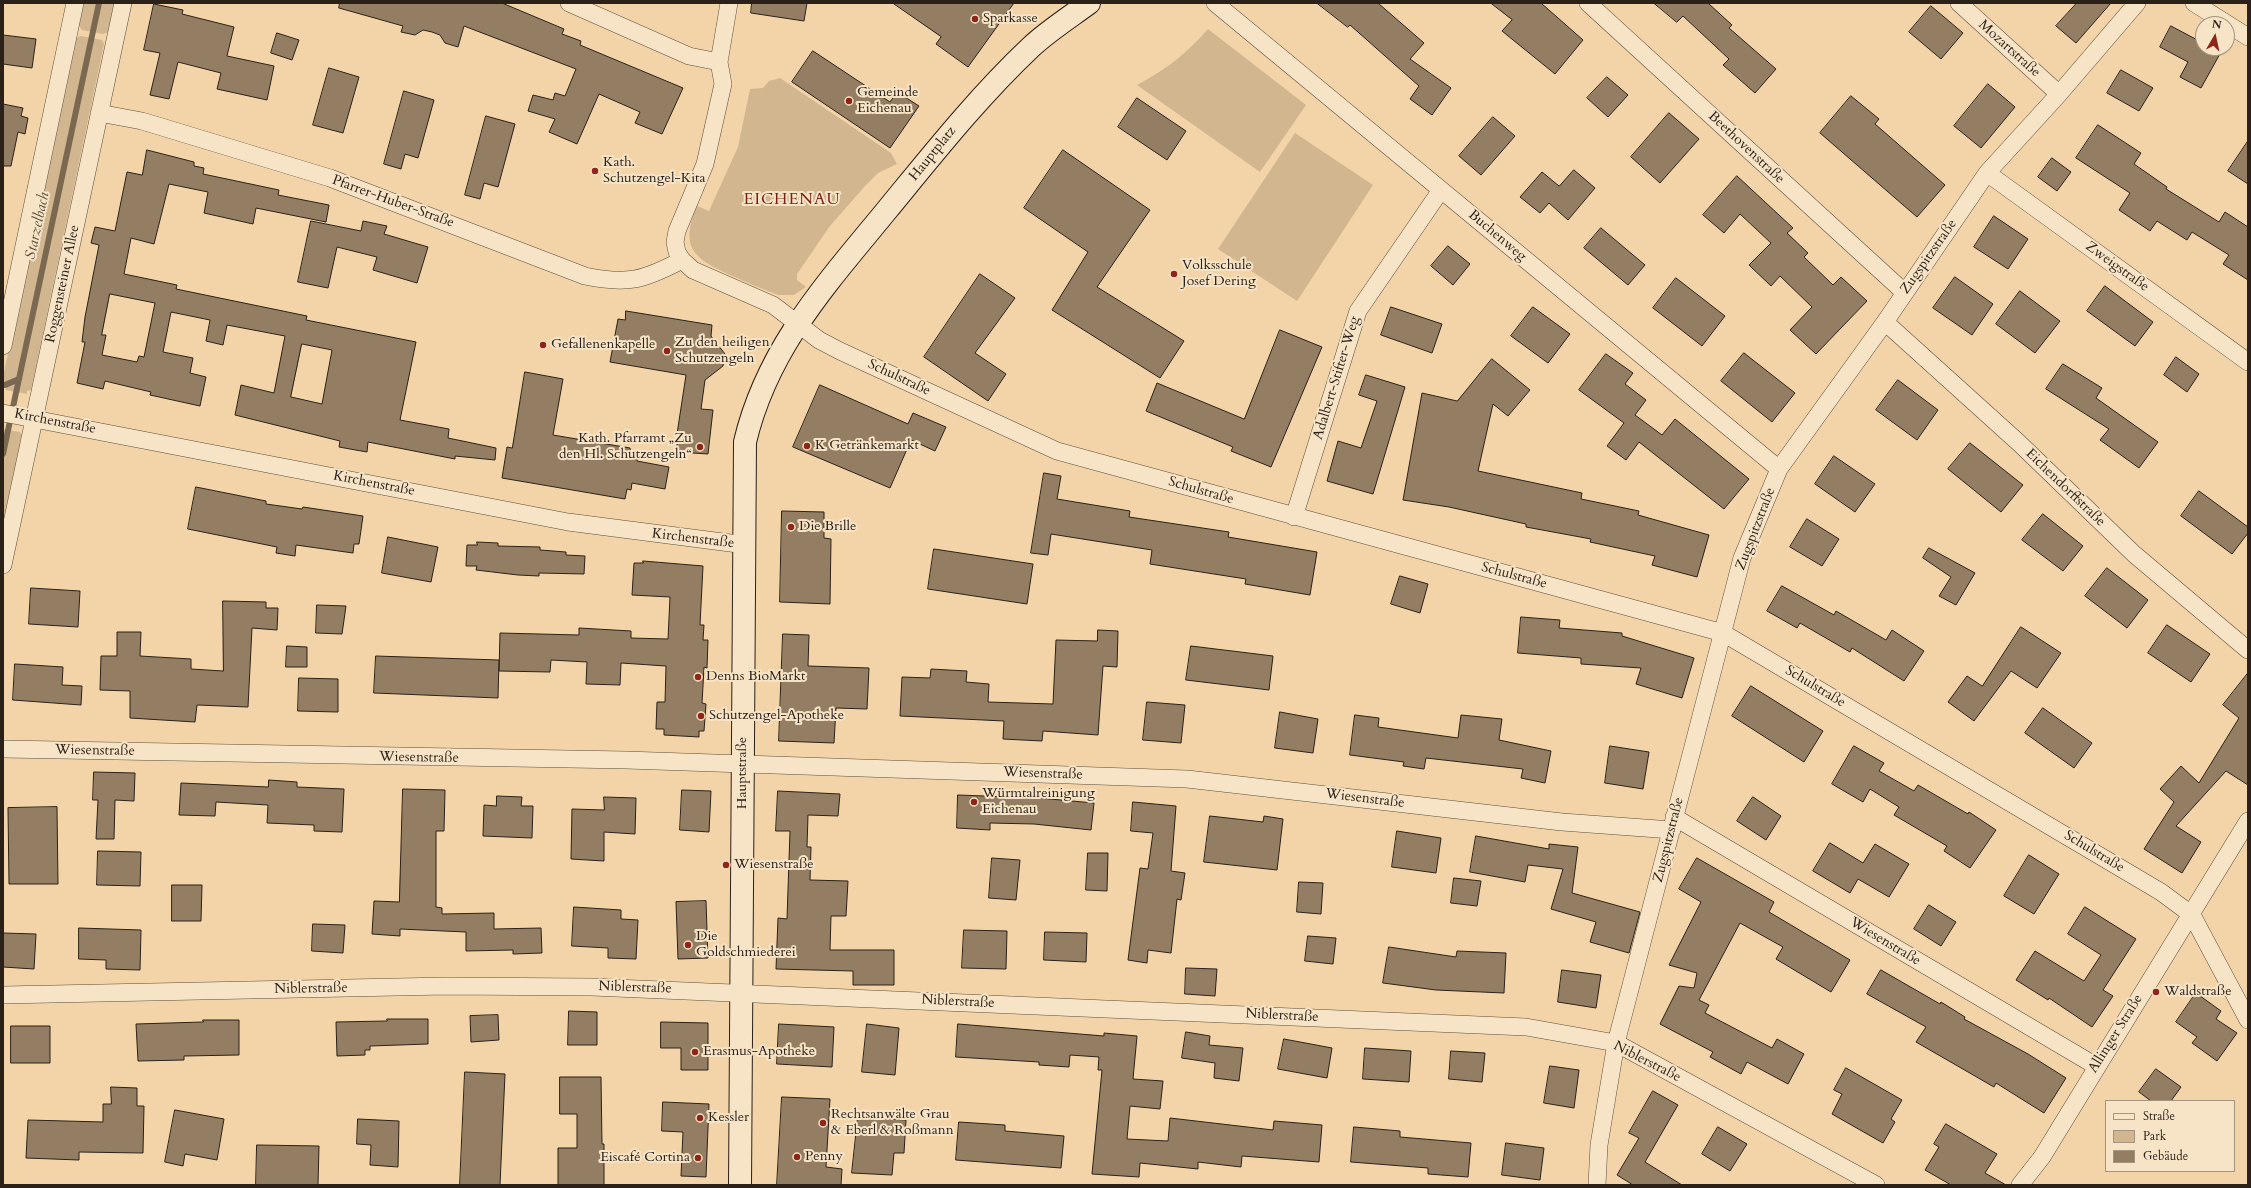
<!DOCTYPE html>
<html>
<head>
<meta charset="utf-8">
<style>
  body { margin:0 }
  #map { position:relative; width:2251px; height:1188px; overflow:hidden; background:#f3d4a8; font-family:Cardo,serif }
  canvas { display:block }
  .frame { position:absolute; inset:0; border:4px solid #2b2118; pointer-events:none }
  .legend { position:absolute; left:2105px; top:1100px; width:130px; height:72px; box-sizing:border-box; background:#f7e3c6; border:1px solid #a59580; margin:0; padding:5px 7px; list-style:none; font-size:12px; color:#2b2118 }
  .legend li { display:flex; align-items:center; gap:8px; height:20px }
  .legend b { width:20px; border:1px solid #a59580 }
  .north { position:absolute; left:2195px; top:16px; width:40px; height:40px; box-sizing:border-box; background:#f7e3c6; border:1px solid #a59580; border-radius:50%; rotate:9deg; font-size:11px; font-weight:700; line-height:16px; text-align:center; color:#2b2118 }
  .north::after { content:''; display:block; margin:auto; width:14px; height:18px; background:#8f2418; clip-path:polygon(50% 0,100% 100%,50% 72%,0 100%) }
</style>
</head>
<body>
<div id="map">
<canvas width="2251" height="1188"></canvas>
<div class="frame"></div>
<ul class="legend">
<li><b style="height:5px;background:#f7e3c6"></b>Straße</li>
<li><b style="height:11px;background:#d1b690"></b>Park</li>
<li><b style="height:11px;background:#937e63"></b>Gebäude</li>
</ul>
<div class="north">N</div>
</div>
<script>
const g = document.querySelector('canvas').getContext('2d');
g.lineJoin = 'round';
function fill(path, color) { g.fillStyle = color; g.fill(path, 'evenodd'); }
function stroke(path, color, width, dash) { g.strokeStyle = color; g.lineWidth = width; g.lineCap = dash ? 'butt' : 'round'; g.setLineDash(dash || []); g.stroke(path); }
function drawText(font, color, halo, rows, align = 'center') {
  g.font = font + ' Cardo,serif'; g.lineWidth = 4; g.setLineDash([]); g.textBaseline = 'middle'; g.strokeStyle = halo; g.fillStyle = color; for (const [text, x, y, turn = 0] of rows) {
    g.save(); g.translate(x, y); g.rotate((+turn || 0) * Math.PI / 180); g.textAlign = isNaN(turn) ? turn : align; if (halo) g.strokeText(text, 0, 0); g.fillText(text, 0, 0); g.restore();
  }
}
fill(new Path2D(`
  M82 3H114L108 32 103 34 82 30 78 24Z
  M1208 29 1306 105 1260 172 1137 85C1167 69 1186 54 1208 29Z
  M81 36 102 40 104 44 31 390 27 391V394L6 390 3 377 75 38Z
  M780 78 891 153 897 164 878 173 865 186 830 226 797 274V280L806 287 794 295H778C762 289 746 282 730 275 694 259 679 247 697 206L709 211 738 147 750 89 763 88 769 81Z
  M1295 133 1373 185 1297 301 1218 249Z
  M3 429 20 432 22 435 3 528Z`), '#d1b690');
stroke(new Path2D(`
  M5 385 19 379
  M3 454 99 3`), '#7a6851', 6);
const building = new Path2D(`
  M340 3H502L564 29 562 34 581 41 580 45 683 88 662 134 635 123 640 112 599 94 577 144 549 132 555 119 528 111 533 95 553 100 555 93 565 96 576 69 464 26 458 47 445 43 440 35 432 32 423 30 415 35 401 32 403 26 339 8Z
  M752 3H807L804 21 751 13Z
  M893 3H1014L968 67 936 44 941 37Z
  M1317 3H1378L1424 43 1410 59 1451 88 1432 115 1410 99 1419 86 1350 25 1348 27Z
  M1491 3H1541L1583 40 1555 74 1502 31 1512 20Z
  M1654 3H1708L1732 25 1729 28 1776 69 1755 93 1723 65 1729 59 1683 16 1677 22Z
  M2077 3H2111L2076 43 2056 26Z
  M154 4 183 10 182 14 234 27 227 56 274 66 267 100 217 89 221 73 178 62 169 99 150 95 160 53 144 50Z
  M1931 6 1963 33 1941 59 1909 32Z
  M2171 26 2203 43V48H2212L2221 52 2201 88 2180 77 2188 62 2160 47Z
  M277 33 299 40 292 60 271 53Z
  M3 35 36 39 32 68 3 64Z
  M813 51 890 102 897 92 919 106 890 148 792 82Z
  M329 68 359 77 343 133 313 125Z
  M2121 70 2153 88 2139 111 2107 93Z
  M1607 77 1628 95 1608 117 1587 98Z
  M1988 84 2015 107 1981 148 1954 126Z
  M404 91 434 100 418 158 405 154 401 169 384 164Z
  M1851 96 1879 119 1875 124 1945 185 1917 217 1820 133Z
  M1137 98 1186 131 1167 160 1118 127Z
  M3 104 23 108 21 116 28 118 25 134 18 132 11 166H3Z
  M1669 113 1699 139 1660 183 1631 157Z
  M486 116 515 124 498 187 484 183 480 199 465 195Z
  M1493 117 1515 136 1481 175 1459 156Z
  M2098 125 2141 153 2134 164 2167 187 2166 189 2219 222 2225 212 2248 227V280L2223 264 2229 255 2192 232 2187 240 2157 221 2150 231 2119 210 2130 193 2076 158Z
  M2248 141V184L2228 171Z
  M147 150 194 162V166L204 168 203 174 279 190 278 195 329 205 326 222 256 208 253 224 204 213 208 192 169 184 154 244 131 238 124 274 177 285 176 289 307 316 306 320 416 342 400 420 449 429 448 438 496 448 495 460 455 456V459L368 442 367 452 350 449 339 447 340 441 235 415 241 385 274 393 285 336 227 325 223 345 206 341 210 320 171 312 163 352 193 358 190 373 206 377 200 406 150 395 151 392 105 381 103 389 77 383 85 342H82L85 317 99 245 91 243 95 227 115 231 127 172 142 175ZM110 294 155 303 144 357 139 356 137 362 102 355 106 335H102ZM302 344 332 350 322 404 291 397Z
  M1063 150 1150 210 1097 287 1184 341 1160 378 1052 310 1088 252 1024 208Z
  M2052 158 2071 172 2057 191 2038 177Z
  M1574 170 1595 188 1568 220 1549 203 1540 213 1520 197 1542 172 1559 186Z
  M1737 176 1793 228 1787 233 1808 253 1804 257 1833 285 1841 277 1867 301 1816 354 1790 330 1812 307 1780 276 1771 286 1749 265 1771 243 1740 214 1724 233 1703 215Z
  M1994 216 2028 239 2008 269 1974 247Z
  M311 221 361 231 363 221 387 226 384 234 428 247 417 283 373 270 377 257 337 247 328 288 298 282Z
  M1601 228 1645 265 1628 285 1584 248Z
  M1448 246 1470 264 1453 285 1431 266Z
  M980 274 1015 298 975 353 1006 374 988 401 924 357Z
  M1955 277 1993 304 1972 335 1933 308Z
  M1676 278 1725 316 1702 346 1653 308Z
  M2105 286 2153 322 2135 346 2087 311Z
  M2020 291 2060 321 2035 353 1996 324Z
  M1391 307 1442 324 1432 353 1381 335Z
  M1533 307 1570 334 1548 363 1511 336Z
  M626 311 712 325 711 336 725 354 723 366 705 380 701 409 713 410 708 454 677 452V434L686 375 610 362 618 319 625 320Z
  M1280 330 1322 347 1271 467 1231 451 1233 447 1146 411 1157 383 1244 419Z
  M1744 353 1795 393 1772 422 1721 381Z
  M1606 354 1633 373 1625 384 1646 400 1635 415 1662 435 1675 419 1749 479 1724 509 1639 442 1626 460 1607 446 1624 423 1579 390Z
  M2176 357 2199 374 2187 392 2164 375Z
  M1492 359 1530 390 1508 416 1493 404 1478 471 1582 493 1581 499 1639 511 1638 515 1709 535 1697 577 1652 565 1655 556 1590 542 1591 539 1526 527V524L1449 507 1403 500 1422 393 1457 401Z
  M2063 364 2102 388 2096 398 2158 442 2139 468 2100 440 2109 429 2046 389Z
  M525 372 563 379 553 435 630 448 631 453 638 454 637 461 669 467 665 489 632 483 631 490 627 489 625 499 502 478 507 447 512 448Z
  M1366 375 1405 387 1373 494 1327 481 1338 441 1361 448 1377 401 1359 395Z
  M1898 380 1938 410 1917 440 1876 410Z
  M820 385 908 424 913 413 946 427 935 451 911 440 890 488 793 447Z
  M1970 443 2023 485 2001 512 1948 469Z
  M1834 456 1875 484 1855 512 1815 484Z
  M1044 473 1061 476 1057 499 1130 511 1129 517 1229 532 1228 537 1317 552 1310 595 1245 584 1246 579 1150 564 1152 550 1051 534 1048 555 1031 553Z
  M196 487 266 501V504L302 509 303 507 363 516 359 544H354L353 553 296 545 295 556 276 553 277 547 188 529Z
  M2199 491 2248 527V533L2232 554 2181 516Z
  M782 511 824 512V538L831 539 830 604 780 602Z
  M2043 514 2083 546 2063 571 2022 540Z
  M1807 519 1839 539 1822 566 1790 547Z
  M388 537 438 547 431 582 382 573Z
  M477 542 498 543V546L540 547V550L566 552V555L585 556 584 574 539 573V576L518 575 476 570 477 566H466L467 545H477Z
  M1929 548 1975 573 1956 605 1939 596 1951 577 1923 558Z
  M934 549 1033 564 1027 604 928 589Z
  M643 561 703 566 700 625H704L703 640H708L707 668 704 667 703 686 702 703 706 704 704 731H699V737L664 735V729H656L657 702H665L666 666 621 663 620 685 586 684 587 662 551 660 550 672 499 671 500 633 579 635V628L631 631V638L668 639 670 597 632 595 634 563H643Z
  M2107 568 2148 600 2127 628 2085 596Z
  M1400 576 1428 584 1420 613 1391 604Z
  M1782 586 1834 615 1836 611 1886 640 1892 630 1924 651 1904 681 1852 648 1850 652 1800 623 1797 628 1767 611Z
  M31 588 80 591 78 627 29 624Z
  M223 601 266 602V608H278L277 630 252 628 248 707 197 705 195 722 130 718V691L100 690 101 656H117V632H141L140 656 191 659V669L223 671Z
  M317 605 346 606 342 634 316 633Z
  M1521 617 1560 620 1559 628 1622 633V636L1694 658 1682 698 1636 684 1641 668 1581 664V658L1518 653Z
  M2167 625 2210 654 2191 682 2148 653Z
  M2021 627 2061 653 2037 688 2011 671 1974 721 1948 702 1967 676 1982 686Z
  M1098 630 1118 631 1117 667 1103 666 1098 735 1043 731 1042 741 1003 739 1004 721 900 716 902 677 930 678 931 669 967 671 966 682 989 684 988 702 1053 704 1056 640 1097 641Z
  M783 634 809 635 808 666 869 668 867 709 836 708 834 743 779 741Z
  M287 646 307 647V667H286Z
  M1191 646 1273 656 1269 690 1186 680Z
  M376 656 499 660 498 698 374 693Z
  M15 664 63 667 62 685 82 686 81 705 13 700Z
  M2248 673V785L2226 771 2176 826 2201 842 2182 873 2144 849 2174 802 2160 789 2181 766 2199 783 2239 718 2223 705Z
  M299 678 338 679V712L298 711Z
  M1751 686 1823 731 1804 762 1732 716Z
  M1147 702 1185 705 1181 743 1143 740Z
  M2043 708 2092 743 2074 768 2025 733Z
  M1280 712 1318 719 1313 753 1275 748Z
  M1355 715 1379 718 1378 727 1458 738 1461 715 1502 719 1499 740 1551 751 1545 783 1521 778 1523 769 1426 758 1424 769 1403 766 1404 762 1350 755Z
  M1610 746 1649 752 1643 789 1605 783Z
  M1854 746 1884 763 1879 771 1914 791 1918 785 1968 814 1969 812 1996 830 1970 868 1944 851 1947 846 1894 815 1899 807 1870 789 1863 802 1832 784Z
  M94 772 135 773 134 801 115 800 114 839H96L98 800H93Z
  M269 780 297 782V787L344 789 342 832 314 831V825L267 823 268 805 216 802 215 816 179 815 181 783 268 787Z
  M403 789 445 790 444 831H436V907L442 908V914L494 913V929L541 928 542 953 513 954V950L466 951V932L400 929V936L372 934 374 901 399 902Z
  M682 790 711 791 709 832 680 830Z
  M778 791 840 794 838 816 808 815 807 847H811L810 880 848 881 846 916H831L830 950H894V985H853V971L776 969 778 918 787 919 790 831H776Z
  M958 795 1039 798 1094 803 1091 830 1034 824 990 823V830L957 828Z
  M497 796 522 797 521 806H533L532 838 483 836 484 805 496 806Z
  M604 797 636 798 635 834 604 832V861L571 859 572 809 604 810Z
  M1753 797 1781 816 1766 840 1737 821Z
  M1133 802 1176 806 1171 871 1185 873 1181 900 1177 899 1171 953 1148 950 1147 963 1128 960 1140 868 1148 869 1153 833 1131 831Z
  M57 807 58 884H9L8 808Z
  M1210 816 1263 822 1264 816 1283 819 1277 870 1204 862Z
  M1397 831 1441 838 1436 873 1392 867Z
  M1476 836 1549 849V844L1578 847 1572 893 1640 912 1629 953 1590 942 1596 922 1551 909 1563 869 1528 865 1525 882 1470 872Z
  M1830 843 1863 863 1875 844 1909 864 1889 897 1858 879 1850 893 1813 871Z
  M98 851 141 852 140 886 97 885Z
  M1088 853H1108L1107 891 1086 890Z
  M2029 855 2059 874 2034 914 2004 896Z
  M992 858 1020 860 1016 900 989 898Z
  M1697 858 1774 902 1769 912 1850 960 1831 992 1776 959 1783 947 1740 923 1699 1000 1709 1005 1705 1013 1772 1048 1777 1039 1804 1054 1788 1084 1747 1062 1741 1074 1710 1057 1713 1052 1660 1024 1679 986 1694 988 1697 973 1669 965 1701 902 1679 889Z
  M1454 878 1481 881 1477 906 1451 903Z
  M1299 882 1323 883 1321 914 1297 912Z
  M172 885H202L201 921H172Z
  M706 901 708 958 678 959 676 902Z
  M1929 905 1956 922 1941 946 1914 929Z
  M574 907 621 910V919L638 920 636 959 608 958V948L572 946Z
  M2085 907 2136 939 2103 990 2113 996 2092 1027 2049 998 2048 1000 2016 980 2035 951 2084 981 2101 955 2068 934Z
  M313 924 345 925 343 953 312 951Z
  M79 928 141 930 140 970 106 969V960L79 959Z
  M964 930 1007 931 1006 969 962 968Z
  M1045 932 1087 933 1086 962 1044 960Z
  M3 933 36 934 34 969 3 967Z
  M1308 936 1336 938 1333 964 1305 961Z
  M1389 947 1456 957 1457 951 1506 953 1504 993 1436 990 1383 983Z
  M1186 968 1217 969 1215 996 1185 994Z
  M1562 970 1601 975 1596 1008 1558 1002Z
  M1881 970 1940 1004 1941 1002 1965 1017 1964 1019 2028 1054 2066 1078 2044 1113 1996 1083 1994 1087 1916 1042 1926 1027 1867 994Z
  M2196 993 2221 1011 2216 1019 2237 1033 2217 1061 2192 1043 2197 1037 2176 1022Z
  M569 1011 597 1012V1045H568Z
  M498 1015 499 1040 471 1042 470 1016Z
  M387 1019H428V1044L370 1046V1050H365V1055L337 1056 336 1022 387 1021Z
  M203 1020H239V1055L184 1056V1060L138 1061 136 1024 203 1022Z
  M661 1022 708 1023V1070H681V1048H661Z
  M779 1024 834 1027 832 1067 777 1064Z
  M867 1024 899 1028 895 1075 862 1072Z
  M958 1024 1104 1036V1033L1137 1036 1133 1079 1163 1081 1160 1109 1130 1106 1127 1139 1168 1141 1170 1118 1273 1130 1274 1121 1322 1125 1319 1162 1242 1156 1241 1167 1198 1162V1169L1140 1163 1139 1177 1092 1174 1102 1070H1098L1099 1057 1070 1055 1069 1067 1039 1065V1062L956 1057Z
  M11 1026H50V1063H11Z
  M1186 1032 1210 1036 1209 1045 1243 1048 1239 1081 1214 1078 1215 1063 1182 1058Z
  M1284 1039 1332 1048 1327 1078 1278 1069Z
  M1365 1048 1411 1051 1409 1082 1363 1079Z
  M1451 1051 1485 1053 1482 1082 1449 1079Z
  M1550 1066 1579 1070 1574 1108 1544 1103Z
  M1846 1068 1902 1100 1891 1119 1895 1122 1883 1143 1832 1114 1842 1094 1834 1090Z
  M2156 1069 2181 1087 2171 1101H2151L2139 1092Z
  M465 1072 505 1074 500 1185H460Z
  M560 1077H601L602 1144H604V1185H558V1148H577V1114H560Z
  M111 1087 137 1088V1106H144L143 1153 79 1152V1160L26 1158 28 1120 103 1122V1104H111Z
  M1653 1091 1678 1105 1645 1162 1682 1185H1633L1617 1175 1639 1138 1629 1133Z
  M782 1097 830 1099 826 1167 842 1169 841 1185H777Z
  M663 1102 709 1104 706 1177 681 1176 683 1132 662 1131Z
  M175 1110 224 1119 217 1160 185 1154 183 1166 165 1162Z
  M858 1117 906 1120 904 1153H894L892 1175 852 1173Z
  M358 1119 399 1121 398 1167 370 1165 371 1145 357 1144Z
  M959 1122 1005 1125V1131L1064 1136 1061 1168 956 1160Z
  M1946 1124 1997 1154 1985 1173 2006 1185H1951L1925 1170 1939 1147 1934 1144Z
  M1354 1127 1400 1131V1137L1471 1143 1468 1177 1428 1174V1168L1351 1162Z
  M1718 1127 1747 1144 1730 1171 1702 1154Z
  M1506 1143 1544 1148 1540 1180 1502 1175Z
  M257 1145 319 1146 318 1185H256Z`);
fill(building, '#937e63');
stroke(building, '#2b2118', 1);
const street = new Path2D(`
  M569 3 689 56 719 62
  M729 3 719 62 723 84 705 164 677 231 675 242 677 252 682 260 693 270 773 305 819 340 840 351 1057 451 1723 633 2161 892 2192 915 2248 1020
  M1215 3 1779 469
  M1588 3 1904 292
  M1959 3 2059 94
  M2194 3 2248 37
  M99 113 142 121 330 178 585 276C628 285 644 280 682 260
  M1987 173 2248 362
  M1885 322 2019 443 2134 554 2248 650
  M3 346 75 3
  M3 413 568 522 746 545
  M1294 517 1358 311 1441 190
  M3 565 123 3
  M3 749 626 760 1187 779 1562 822 1672 830
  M1674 817 2096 1066
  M3 995 446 986 592 987 1526 1027 1616 1043 1876 1185
  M1597 1185 1599 1145 1616 1043 1742 558 1779 469 1885 322 1987 173 2059 94 2137 3
  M2020 1185 2042 1157 2248 821`);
const secondary = new Path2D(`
  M740 1185 745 442C767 348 828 282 887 210 933 154 978 97 1031 47 1048 31 1070 17 1089 3`);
stroke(street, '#5d4e3c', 18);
stroke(secondary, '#2b2118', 24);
stroke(street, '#f7e3c6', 17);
stroke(secondary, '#f7e3c6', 22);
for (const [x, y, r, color] of [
  [975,19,4,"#8f2418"],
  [849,101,4,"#8f2418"],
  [595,171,4,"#8f2418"],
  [1174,274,4,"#8f2418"],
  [543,345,4,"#8f2418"],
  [667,351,4,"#8f2418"],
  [807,446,4,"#8f2418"],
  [700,447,4,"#8f2418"],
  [791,527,4,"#8f2418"],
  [698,677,4,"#8f2418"],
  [701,716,4,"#8f2418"],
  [974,802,4,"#8f2418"],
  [726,865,4,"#8f2418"],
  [688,945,4,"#8f2418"],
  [2156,992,4,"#8f2418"],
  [695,1052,4,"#8f2418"],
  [700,1118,4,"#8f2418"],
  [823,1123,4,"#8f2418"],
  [797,1157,4,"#8f2418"],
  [698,1158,4,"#8f2418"]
]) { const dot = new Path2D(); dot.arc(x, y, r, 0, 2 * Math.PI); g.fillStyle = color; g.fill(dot); stroke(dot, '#f7e3c6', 1.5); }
drawText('14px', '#2b2118', '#f7e3c6', [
  ["Sparkasse",983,19],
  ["Gemeinde",857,93],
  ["Eichenau",857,109],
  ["Kath.",603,163],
  ["Schutzengel-Kita",603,179],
  ["Volksschule",1182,266],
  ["Josef Dering",1182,282],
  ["Zu den heiligen",675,343],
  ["Schutzengeln",675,359],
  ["Gefallenenkapelle",551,345],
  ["Kath. Pfarramt „Zu",692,439,"right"],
  ["den Hl. Schutzengeln“",692,455,"right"],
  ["K Getränkemarkt",815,446],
  ["Die Brille",799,527],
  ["Denns BioMarkt",706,677],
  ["Schutzengel-Apotheke",709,716],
  ["Würmtalreinigung",982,794],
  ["Eichenau",982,810],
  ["Wiesenstraße",734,865],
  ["Die",696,937],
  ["Goldschmiederei",696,953],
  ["Waldstraße",2164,992],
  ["Erasmus-Apotheke",703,1052],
  ["Rechtsanwälte Grau",831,1115],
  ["& Eberl & Roßmann",831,1131],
  ["Kessler",708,1118],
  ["Penny",805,1157],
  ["Eiscafé Cortina",690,1158,"right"]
], 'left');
drawText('14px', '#2b2118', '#f7e3c6', [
  ["Mozartstraße",2009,49,42],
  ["Beethovenstraße",1746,148,43],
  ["Hauptplatz",933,154,-51],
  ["Pfarrer-Huber-Straße",393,202,20],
  ["Buchenweg",1497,236,40],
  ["Zugspitzstraße",1929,257,-55],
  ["Zweigstraße",2117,267,36],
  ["Roggensteiner Allee",63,284,-78],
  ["Schulstraße",899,378,25],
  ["Adalbert-Stifter-Weg",1337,378,-73],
  ["Kirchenstraße",55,422,11],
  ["Kirchenstraße",374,484,11],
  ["Eichendorffstraße",2065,488,44],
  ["Schulstraße",1201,491,16],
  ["Zugspitzstraße",1756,529,-69],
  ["Kirchenstraße",693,539,7],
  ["Schulstraße",1514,576,15],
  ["Schulstraße",1815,687,31],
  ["Wiesenstraße",95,751,1],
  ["Wiesenstraße",419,758,1],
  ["Hauptstraße",743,773,-90],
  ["Wiesenstraße",1043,774,2],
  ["Wiesenstraße",1365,799,7],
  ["Zugspitzstraße",1669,840,-76],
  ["Schulstraße",2094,852,31],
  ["Wiesenstraße",1885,942,31],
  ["Niblerstraße",635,988,2],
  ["Niblerstraße",311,989,-1],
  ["Niblerstraße",958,1002,3],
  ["Niblerstraße",1282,1016,3],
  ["Allinger Straße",2116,1034,-58],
  ["Niblerstraße",1647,1062,27]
]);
drawText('italic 15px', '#594a39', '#f7e3c6', [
  ["Starzelbach",38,226,-78]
]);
g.letterSpacing = '1px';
drawText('16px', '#7a1f14', '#f7e3c6', [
  ["EICHENAU",792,200]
]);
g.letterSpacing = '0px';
</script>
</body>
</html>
